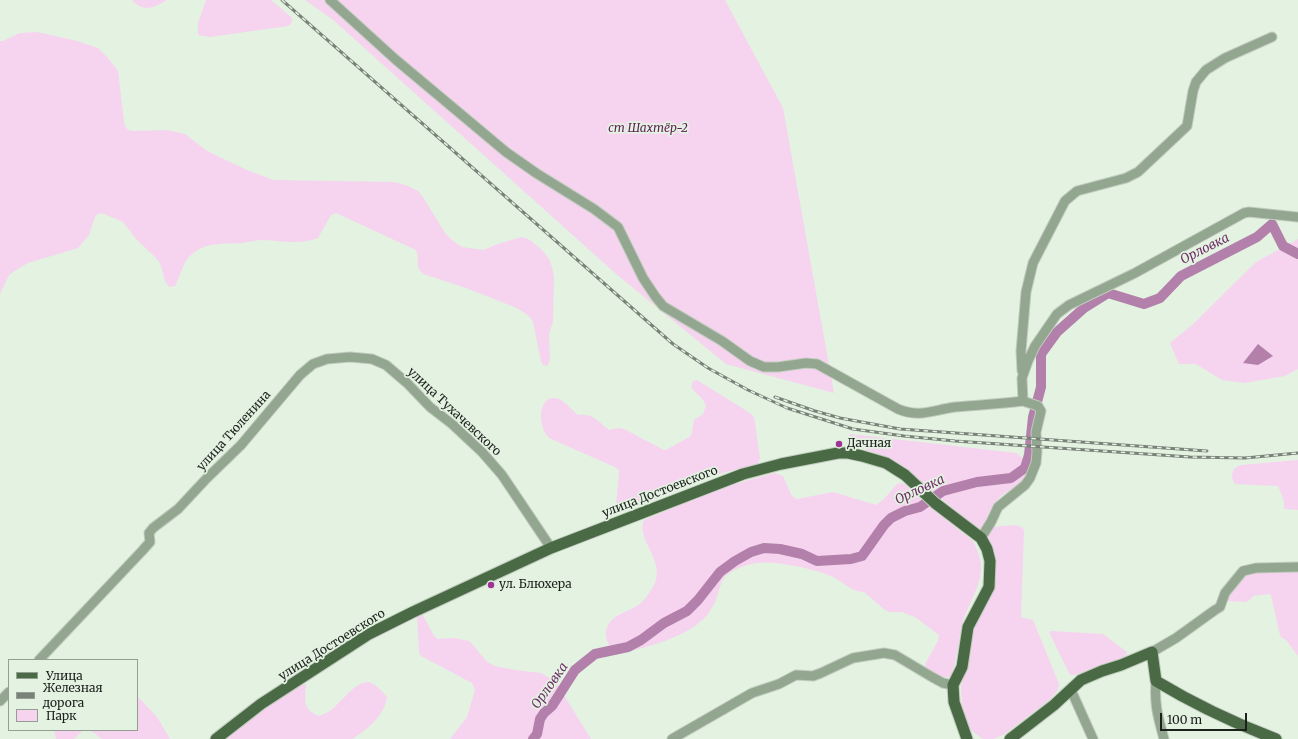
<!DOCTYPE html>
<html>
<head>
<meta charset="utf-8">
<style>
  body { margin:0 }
  #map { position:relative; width:1298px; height:739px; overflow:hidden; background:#e4f2e2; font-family:Merriweather,serif }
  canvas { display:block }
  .legend { position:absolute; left:8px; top:659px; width:130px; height:72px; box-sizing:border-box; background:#e4f2e2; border:1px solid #949e93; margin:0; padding:5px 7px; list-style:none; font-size:12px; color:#1c211c }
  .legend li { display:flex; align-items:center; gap:8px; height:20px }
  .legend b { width:20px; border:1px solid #949e93 }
  .scale { position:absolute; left:1160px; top:713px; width:87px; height:18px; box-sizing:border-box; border:2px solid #1c211c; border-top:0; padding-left:5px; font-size:12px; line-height:14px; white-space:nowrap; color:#1c211c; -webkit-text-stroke:3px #e4f2e2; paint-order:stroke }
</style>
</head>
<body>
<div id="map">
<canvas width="1298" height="739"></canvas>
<ul class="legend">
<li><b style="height:5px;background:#496a44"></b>Улица</li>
<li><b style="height:5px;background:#798278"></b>Железная дорога</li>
<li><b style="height:11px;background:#f6d3ef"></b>Парк</li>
</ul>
<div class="scale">100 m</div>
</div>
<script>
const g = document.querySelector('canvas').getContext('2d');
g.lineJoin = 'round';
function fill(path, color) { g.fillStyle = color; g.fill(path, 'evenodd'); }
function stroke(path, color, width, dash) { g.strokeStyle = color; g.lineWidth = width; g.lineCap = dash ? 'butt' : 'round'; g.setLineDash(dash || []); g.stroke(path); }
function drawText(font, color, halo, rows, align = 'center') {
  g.font = font + ' Merriweather,serif'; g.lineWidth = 3.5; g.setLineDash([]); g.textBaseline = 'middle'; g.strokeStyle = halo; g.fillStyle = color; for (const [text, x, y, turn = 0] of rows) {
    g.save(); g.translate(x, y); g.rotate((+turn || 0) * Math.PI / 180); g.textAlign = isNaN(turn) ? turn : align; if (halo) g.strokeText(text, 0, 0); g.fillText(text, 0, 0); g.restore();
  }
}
fill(new Path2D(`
  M132 0H167C153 8 144 13 132 0Z
  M206 0H271L291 17 292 20 291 24 288 26 210 37 198 35V23Z
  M305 0H725L783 108 834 393 726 364 615 273 332 19Z
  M37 32 77 41 98 48 108 58 118 71 124 121 125 126 128 130 134 131 167 130 185 134 207 151 247 170 274 180 394 182 408 186 418 191 423 197 445 233 453 241 462 247 483 250 498 244 522 237 530 240 542 250 549 259 552 267 554 277 553 322 549 334 550 360 547 366 543 365 541 361 533 322 529 316 517 308 466 288 423 274C413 263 421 261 416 250L336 213 331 215 318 238C300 245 282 241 263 240 256 240 249 242 242 243 225 244 206 242 192 254 182 262 181 275 175 286L169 287 165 281 160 263 154 256 136 239 123 222 102 213 98 214 95 217 89 235 78 248 28 263 16 270 9 275 0 294V41H3L20 33Z
  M1298 239V369L1285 376 1244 383 1222 380 1196 364H1179L1170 343 1192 325 1256 262Z
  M697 380 742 408 751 414 754 417 760 459 757 464 719 474 623 512H617L616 507 619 471 617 468 549 438C545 434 543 430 542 424 539 413 543 393 559 399 566 402 573 411 578 415 594 413 597 421 609 430L619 428 624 429 664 450H666L691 436 694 420 703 414 706 406C704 398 696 394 691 387L693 381Z
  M850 434 1016 453 1025 460C1031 489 1014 484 1000 497 991 505 987 518 982 529H978L902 466 886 457 859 447 849 442 848 438Z
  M1298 460V510L1285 509 1284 508V501L1278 486 1235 484C1230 476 1231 468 1241 465Z
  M775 473 783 476 791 494 794 498 797 499 833 492 876 505 884 499 897 484 902 483 906 485 927 505 973 541C977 549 980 556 981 565 982 584 969 603 963 621 958 639 958 658 951 676 942 680 927 673 925 664L938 641 939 635 915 617 902 612H890L885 610 864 592C851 592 842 581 831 576 815 569 774 560 757 563 747 564 730 570 724 578 718 587 718 600 711 609 709 613 705 618 701 621 683 638 641 650 616 653 607 645 601 632 611 621 617 614 629 611 637 606 644 602 649 593 653 587 668 561 635 540 644 520L724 487Z
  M1013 525 1022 527 1024 531 1021 617 1033 620 1059 684C1059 691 1054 695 1049 700L1003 735 993 739H983L972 731 966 721 962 704 961 687 974 627 986 603 987 539 993 527Z
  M1298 571V656L1286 640 1282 638 1280 635 1271 595 1269 594 1253 596 1250 600 1245 602 1227 601 1224 598 1242 575 1256 572Z
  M420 614 423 615 434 636 438 639 454 638 469 641 474 646 487 662 495 666 515 670 541 673 555 681 591 739H450L467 717 475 690 472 683 421 656 419 653 417 617Z
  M1052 631 1103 634 1127 652 1125 657 1120 660 1104 664 1075 675H1070L1049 632Z
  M301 682 306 685C305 700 302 709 319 716 322 714 325 714 328 712 339 706 353 683 367 682 373 681 383 692 387 697 385 715 367 730 352 739H221Z
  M137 696 157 717 170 739H102L90 730H137Z
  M54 730H83L74 739H56Z`), '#f6d3ef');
fill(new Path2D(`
  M1258 344 1273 356 1258 365 1243 363Z`), '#b280aa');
stroke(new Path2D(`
  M533 739 537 734 540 719 544 713 552 706 575 670 595 654 628 647 641 640 664 623 687 611 698 600 720 572 735 561 751 552 764 548 780 549 802 554 817 561 851 559 862 556 884 525 891 518 905 511 920 507 943 491 977 482 1011 478 1025 468 1029 455 1033 417 1041 387V354L1057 332 1084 308 1108 293 1144 304 1160 298 1181 276 1257 237 1272 224 1283 246 1298 254`), '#b280aa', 10);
const minor = new Path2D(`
  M330 0 395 59 506 152 536 173 594 209 618 227 643 278 655 296 663 306 722 341 750 361 764 367H778L806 363 817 364 898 409C919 418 933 410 955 407 977 405 1000 404 1023 401
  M1022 371 1021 351 1026 292 1033 263 1065 201 1077 191 1126 178 1138 172 1187 126 1193 91 1196 82 1206 70 1225 58 1272 37
  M981 538 991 522 998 507 1025 485 1030 478 1036 463 1037 452 1036 432 1041 411 1038 406 1023 401 1022 378 1028 361 1035 346 1057 314 1069 305 1135 273 1244 213 1249 212 1298 217
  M1152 652 1176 638 1215 610 1220 607 1225 593 1243 571 1256 568 1298 567
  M39 660 142 551 150 542 149 533 153 528 178 509 207 478 241 445 300 375 313 364 327 359 350 357 372 359 386 365 407 383 430 407 452 424 482 452 502 475 551 548
  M1156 681C1154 704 1158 717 1164 739
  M1071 690 1093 739
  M0 701 9 692
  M672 739 752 693 779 684 796 675 813 676 821 673 853 658 884 653 895 655 932 677 943 683 953 685`);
const major = new Path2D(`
  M216 739 261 704 369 634 413 612 551 548 743 474 781 464 838 453H848L862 456 886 463 905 475 935 503 981 538 987 549 990 561 989 587 968 627 962 667 953 685 954 702 967 739
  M1010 739 1054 705 1081 680 1102 671 1121 665 1152 652 1156 681C1194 704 1234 723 1276 739`);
stroke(minor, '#c0ccbe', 11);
stroke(major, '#c0ccbe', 13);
stroke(minor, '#93a690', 9);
stroke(major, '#496a44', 11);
const rail = new Path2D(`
  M282 0 673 344 708 368 748 390 787 408 853 429 904 436 955 441 1190 457 1245 458 1298 453
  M775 397 815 411 840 418 900 429 1207 451`);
stroke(rail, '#798278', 3);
stroke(rail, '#e4f2e2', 1.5, [4.5]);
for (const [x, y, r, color] of [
  [839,444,4,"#a03495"],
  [491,585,4,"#a03495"]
]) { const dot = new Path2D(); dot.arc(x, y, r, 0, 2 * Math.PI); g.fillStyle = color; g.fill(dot); stroke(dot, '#e4f2e2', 1.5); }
drawText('italic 12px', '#602359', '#e4f2e2', [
  ["ст Шахтёр-2",648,129]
]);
drawText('12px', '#1c211c', '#e4f2e2', [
  ["улица Тухачевского",454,412,43],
  ["улица Тюленина",234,431,-48],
  ["улица Достоевского",660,492,-21],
  ["улица Достоевского",332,645,-32]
]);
drawText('12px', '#1c211c', '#e4f2e2', [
  ["Дачная",847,444],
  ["ул. Блюхера",499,585]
], 'left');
drawText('italic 13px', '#6e3067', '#e4f2e2', [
  ["Орловка",1205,249,-27],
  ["Орловка",920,490,-25],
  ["Орловка",550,686,-55]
]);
</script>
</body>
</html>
